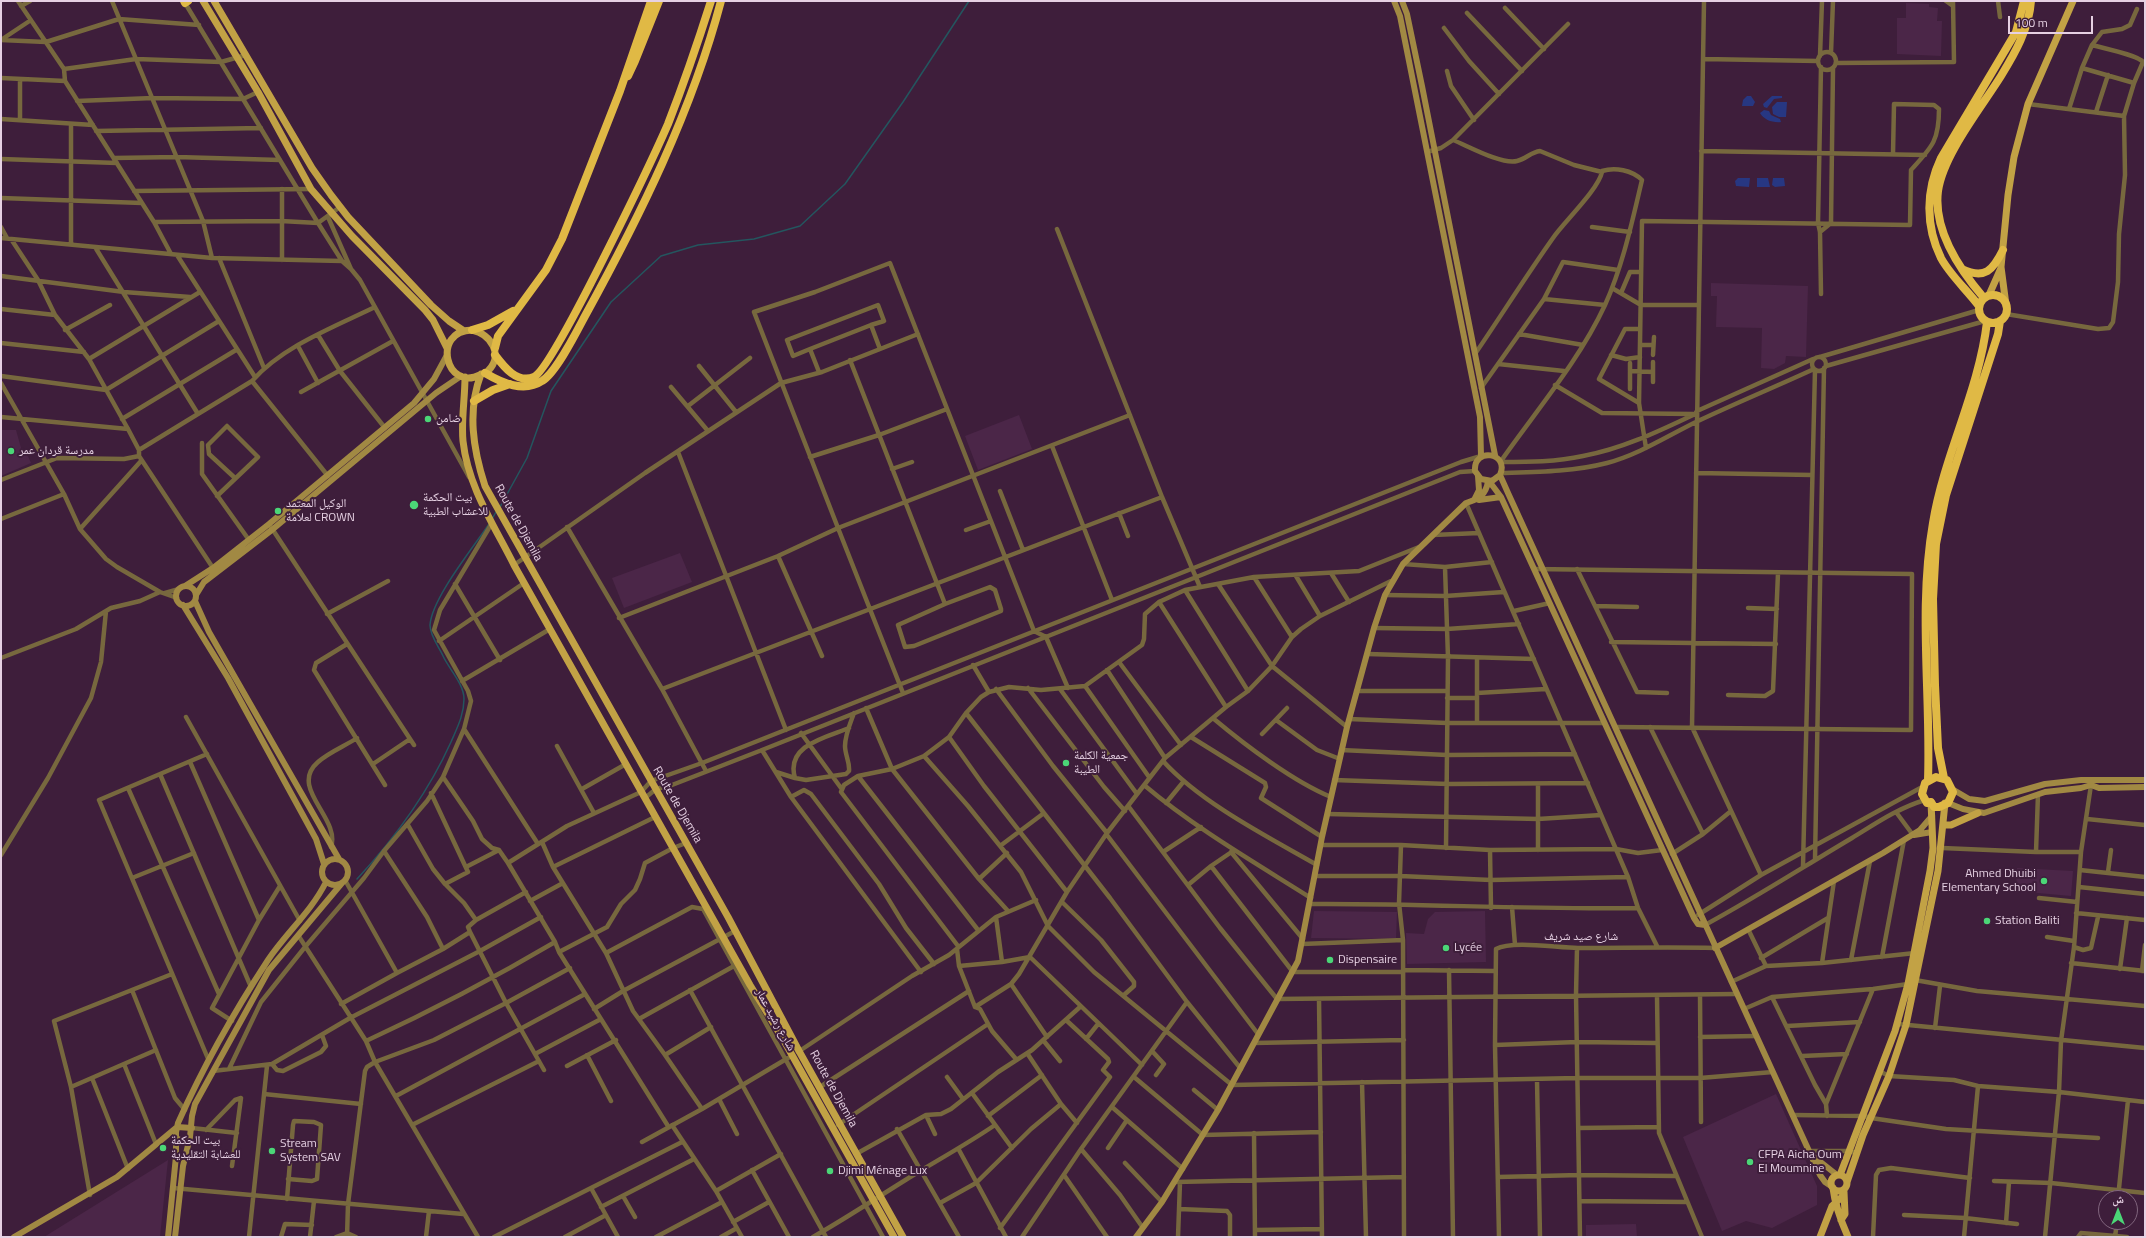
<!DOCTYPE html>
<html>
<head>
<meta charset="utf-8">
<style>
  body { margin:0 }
  #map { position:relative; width:2146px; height:1238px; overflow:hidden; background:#3e1e3b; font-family:"Titillium Web","Noto Naskh Arabic",sans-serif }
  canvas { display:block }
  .frame { position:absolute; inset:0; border:2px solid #e6d1e3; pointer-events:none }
  .north { position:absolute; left:2098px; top:1190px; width:40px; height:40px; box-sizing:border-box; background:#3e1e3b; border:1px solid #81667e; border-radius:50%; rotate:0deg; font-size:11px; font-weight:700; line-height:16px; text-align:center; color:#e6d1e3 }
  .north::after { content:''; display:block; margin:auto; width:14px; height:18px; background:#4bd677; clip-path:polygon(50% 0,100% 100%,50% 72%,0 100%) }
  .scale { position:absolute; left:2008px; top:16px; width:85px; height:18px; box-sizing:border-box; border:2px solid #e6d1e3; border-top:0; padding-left:5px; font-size:12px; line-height:14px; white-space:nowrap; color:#e6d1e3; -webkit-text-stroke:3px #3e1e3b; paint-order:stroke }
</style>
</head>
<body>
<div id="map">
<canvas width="2146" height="1238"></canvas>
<div class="frame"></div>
<div class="north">ش</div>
<div class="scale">100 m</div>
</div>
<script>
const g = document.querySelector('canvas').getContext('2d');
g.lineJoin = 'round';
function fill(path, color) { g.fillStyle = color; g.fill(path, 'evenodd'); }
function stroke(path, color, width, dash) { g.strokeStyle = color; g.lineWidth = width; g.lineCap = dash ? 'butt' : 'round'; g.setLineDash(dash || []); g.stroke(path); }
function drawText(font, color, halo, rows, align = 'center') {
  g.font = font + ' "Titillium Web","Noto Naskh Arabic",sans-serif'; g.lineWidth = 4; g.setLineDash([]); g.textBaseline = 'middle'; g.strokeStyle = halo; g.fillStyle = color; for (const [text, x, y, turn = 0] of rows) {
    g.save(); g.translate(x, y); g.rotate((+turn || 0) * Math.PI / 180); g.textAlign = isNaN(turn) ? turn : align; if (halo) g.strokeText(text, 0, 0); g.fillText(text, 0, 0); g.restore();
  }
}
fill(new Path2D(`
  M1906 3 1929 4V7L1938 8 1937 21H1942L1941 56 1897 54V18H1906Z
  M1711 283 1808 286 1806 357 1786 356 1785 363 1774 369 1761 368 1762 328 1716 327 1717 296H1711Z
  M1019 415 1032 449 978 470 965 436Z
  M1 430H16L23 455 27 454 31 463 1 476Z
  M680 553 692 582 624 608 612 578Z
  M2017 868 2073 871 2071 896 2016 891Z
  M1314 911 1397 912 1396 939 1311 938Z
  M1485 911 1486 962 1407 964 1406 933 1424 934 1428 919 1435 912Z
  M1776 1094 1817 1186V1205L1772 1228 1746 1221 1722 1231 1683 1137Z
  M168 1160 160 1237H44Z
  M1636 1224 1637 1237H1586V1225Z`), '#4b2648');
fill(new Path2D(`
  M1747 96H1751L1755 102 1753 106H1742L1743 100Z
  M1772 96H1782V98L1774 99 1767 108 1764 107 1763 104Z
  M1777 102H1787L1786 117H1779L1773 114 1772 107Z
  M1764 110 1769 111 1771 115 1780 119 1781 122C1773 123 1764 120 1760 113Z
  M1738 178H1750L1749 187 1736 186 1735 181Z
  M1757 178H1768L1770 187H1757Z
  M1773 178H1784L1785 186 1775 187 1772 185Z`), '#273782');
stroke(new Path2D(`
  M500 507 527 458 551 391 611 302 661 256 698 245 754 239 800 226 845 184 903 102 969 1
  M492 519 496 512
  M357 879C395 838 428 793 451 742 457 728 464 715 464 699 464 684 449 669 443 656 439 647 430 636 430 625 432 598 473 548 489 524`), '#24565f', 1.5);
stroke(new Path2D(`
  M18 1 64 69 65 81 154 222 171 254
  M112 1 203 221 212 258
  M1704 1 1692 727 1761 875
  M1946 1 1953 6
  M1998 1 2000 17
  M185 3 318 223 342 261 351 269
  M21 6 30 1
  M1505 8 1544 49
  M1467 13 1522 71
  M1444 28 1469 61 1499 94
  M1 40 46 42 119 19 199 25
  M1 40 31 20
  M2092 45 2102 32 2122 29 2130 25 2137 9
  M1818 61a9 9 0 1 1 18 0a9 9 0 1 1-18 0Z
  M1831 53 1833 1
  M1820 56 1822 1
  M1703 59 1818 61
  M1836 63 1954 62 1953 1
  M1821 67 1818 223 1820 232 1821 294
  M2082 68 2092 45C2102 48 2138 55 2143 62L2134 83
  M64 69 136 59 221 62 246 55
  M1447 71 1451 86 1474 120
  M1 78 65 81
  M20 80V120
  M77 101 153 98 243 99 258 92
  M2069 109 2082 68 2134 83 2124 116
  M2096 112 2108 75
  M1 119 93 125
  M71 124V244
  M96 131 261 128
  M1453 140C1468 146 1502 165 1517 161 1526 159 1531 152 1540 151L1574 165 1602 172C1598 190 1564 222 1553 238 1526 276 1501 316 1475 354
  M1701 151 1925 155
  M1427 152 1441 148 1453 140 1568 24
  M114 158 177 157 280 160
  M1 159 117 163
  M134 191 311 189
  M1 198 142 203
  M328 217 351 269 360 280 469 477
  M154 222 281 221 318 223 340 207
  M1 227 7 238
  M1592 227 1630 232
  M1057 229 1162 497 1200 587
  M1820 232 1831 223 1833 69
  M1 238 212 258 342 261
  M95 247 198 414
  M177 255 255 377
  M219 258 264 368
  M282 260V189
  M1 276 124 292 190 297
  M1612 288 1641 305H1699
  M1621 293 1630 272H1641
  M1544 299 1605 305
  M1 309 55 315
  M2006 314 2098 329 2109 328 2113 322 2118 282 2119 234 2125 175 2124 116 2028 104
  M65 330 110 305
  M1519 334 1583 345
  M318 335 340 371 385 428
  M1 343 84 352
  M1640 345H1653
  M298 346 318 383
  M810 349 793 356 787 340 878 305 884 321 871 325
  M1611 355 1626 359 1640 357
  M1653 355 1654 337
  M1812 364a7 7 0 1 1 14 0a7 7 0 1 1-14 0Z
  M1820 357 1979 310
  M89 359 200 292
  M850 360 945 604 990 587 995 590 1001 609V611L914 646 905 647 898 625 945 604
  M1498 364 1564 371
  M699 366 736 412
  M1826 366 1985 321
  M1630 371 1653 372
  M819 372 810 349 871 325 880 349
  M1 376 106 390 219 321
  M252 381 328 476
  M1653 382V362
  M1 383 64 494 80 529 106 559 117 567 160 592 177 598
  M1555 385 1602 413 1693 414
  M671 387 708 431
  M1481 388 1544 299 1563 262 1618 270
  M1630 389V363
  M301 392 393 341
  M1639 403 1599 379 1625 329H1640
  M688 406 750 358
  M1 417 128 429
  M122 419 236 350
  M202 443V474L249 540
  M1052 446 1112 600
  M1646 448 1639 403 1642 221 1910 225 1911 170C1932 147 1939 141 1939 109L1934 105 1894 104 1893 154
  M139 450 252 381C283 346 334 327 375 307
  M678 452 786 730
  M139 456 213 568
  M810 457 879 435 947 409
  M1501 461C1536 411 1579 361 1605 305 1623 265 1632 222 1642 180 1632 170 1615 167 1602 171
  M1501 462C1529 462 1556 462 1583 456 1622 449 1659 431 1695 414L1697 411 1813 359
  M892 469 912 462
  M1501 473C1537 472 1572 472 1607 463 1640 454 1667 436 1698 421 1736 403 1775 387 1814 369
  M1696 473 1812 475
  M1 480 57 458 124 459 139 456V450L128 429 89 359 55 315 38 280 11 239
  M1000 491 1023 550
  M217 496 258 457 227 426 208 445 209 454 235 478
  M1466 503 1628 877 1638 908 1657 946
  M1119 513 1128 536
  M1 519 64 494
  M492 523 440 610 434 630 468 691 471 701 464 729 538 844
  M271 527 414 745
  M567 527 662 689 706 771
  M80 529 141 461
  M966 530 991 521
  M1433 535 1479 533
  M778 556 822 656
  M1403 564 1445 567 1492 562
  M514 565 645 473 781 383 822 372 918 334
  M1445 567 1448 658 1446 848
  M1534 569 1912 574 1911 730 1616 727
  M1577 569 1637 692 1667 693
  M1331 573 1349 602
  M1296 576 1320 616
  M1254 577 1359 571 1419 547
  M455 584 500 660
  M1218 584 1272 666 1347 727
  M1185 590 1248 691
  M165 593 179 589
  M1385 595 1445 596 1504 592
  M1595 606 1637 607
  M1748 608 1777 609
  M1514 611 1550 603
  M327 614 388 581
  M619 618 778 556 838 528 903 693
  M1374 628 1447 629 1519 624
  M439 641 524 583
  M1611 642 1776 644
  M347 644 316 663 314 670 385 785
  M1368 654 1534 659
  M1 658 76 629 111 608 140 601 160 592
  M1477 658V722
  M1119 662 1181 745
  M973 665 989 692
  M1107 670 1165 758
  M462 681 550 629
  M1085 686 1149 777
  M1028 688 1104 787 1125 811
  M1068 688 1046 637 1034 631C986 509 939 386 890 263L815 292 754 312 838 528C935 490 1033 453 1130 415
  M662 689 1162 497
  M996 689 1053 766 1107 833
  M1060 689 1137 794
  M1356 691H1447
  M1477 693 1546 689
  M1728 695 1765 696 1773 691 1778 573
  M1447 698H1477
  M1226 707 1159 602 1185 590 1254 577 1292 637
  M966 713 1110 898 1187 1002 1241 1069
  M186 717 300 921
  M1214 719C1245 745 1294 782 1331 797
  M1349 719 1447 723H1604
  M1276 720 1317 750 1340 759
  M1650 727 1703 834
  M801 733 841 788
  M1262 734 1287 708
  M949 737 984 786 1067 892
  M1191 737 1265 783 1266 787 1261 798 1322 837
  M557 746 594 813
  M762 750 791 797 921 972
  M1341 750 1447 755 1575 754
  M207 754 99 800 209 1061
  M924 756 968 806 1021 872 1048 926 1094 972 1232 1085 1578 1078H1700L1773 1072
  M1163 761C1201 803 1268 837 1317 865
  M190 762 259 920
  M373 764 410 739
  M776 772 795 778C785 745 827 737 849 728
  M160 774 251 987
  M858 776 892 769 866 708
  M443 777 473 821 482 839 492 848 499 850 508 863 555 942 559 952 668 1126
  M795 778 806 780 846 774 849 771C850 762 845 755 845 746 845 735 850 724 854 713
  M1334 780 1448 784 1588 783
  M1144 785C1195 828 1254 862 1311 898
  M128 788 219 994
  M582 789 626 764
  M431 793 468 872 445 884
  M791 797 804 790 811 794 879 884 906 928 934 964
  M645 798 656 789 672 785 762 750 1460 472 1475 471
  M1166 803 1184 781
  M1129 807 1220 928 1277 999 1737 994
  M1896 812 1913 835
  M1328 814 1538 819 1601 815
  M2087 819 2145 825
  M408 825 433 869 445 884 464 903 476 920 526 892
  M1107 835 1258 1034
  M542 842 553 867 606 953 633 1011 665 1055
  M1321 845H1401L1490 850 1616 849 1638 853 1662 850
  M1401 845 1399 903 1403 940 1404 1237
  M1000 846 1044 813
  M331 847C341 818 288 788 318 762 329 752 345 746 357 738
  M1942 848 2036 852H2081
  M1490 850 1491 908
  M1538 850V785
  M1163 852 1201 827
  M1231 852 1303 939
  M2036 852 2038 794
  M1672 854 1703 834 1731 811
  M1 855 48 778 91 698 101 662 106 611
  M1815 860 1824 368
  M508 863 567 826 641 792 651 781 702 763 1461 462 1481 456
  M1211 866 1293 972H1403
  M1803 866 1815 370
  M466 867 499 850
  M553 867 655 817
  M2080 870 2145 877
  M2108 872 2111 850
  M1315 876H1400L1491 880 1628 877
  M132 878 194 853
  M979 879 1007 853
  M1188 885 1211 866 1233 851
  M2079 887 2145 894
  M2039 898 2077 902
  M530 901 563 883
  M1062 902 1101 940 1134 982V986L1124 995
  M1310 904C1419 903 1528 910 1638 908
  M1512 907 1515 945
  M1008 911 979 879 892 769 924 756 949 737 966 713 981 697 989 692 1009 687 1041 690 1085 686 1142 645 1144 639 1145 614 1159 602
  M2076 913 2145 920
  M1698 915 1761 875 1924 786
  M996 917 1002 962
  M1705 925C1755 898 1803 867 1852 838 1875 824 1898 808 1925 800
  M1749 931 1766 966
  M470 932 468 927 476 920
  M298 935 366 1041 375 1062 434 1040 506 1003 470 932 443 949 427 917 384 851
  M2047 937 2074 941
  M1302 944 1403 940
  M958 946 841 792 844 785 858 776 978 930
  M2074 947 2083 950 2091 948 2098 917
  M1577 948 1576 995 1580 1237
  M957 949 959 966 975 1007 1011 984 1019 974 1067 892 1107 833 1165 758 1226 707 1248 691 1272 666 1292 637 1301 629 1320 616 1391 581
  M559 952 607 927 621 904 635 890 640 879 645 863 673 848 686 843
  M606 953 692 907 703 909 883 1237
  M1882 957 1904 840
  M1761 958 1828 918
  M1851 960 1870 861
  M1822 963 1834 881
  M2071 963 2145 971
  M959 966 1002 962 1030 957 1142 1065
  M2120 969 2127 918
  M1403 970 1495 971
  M1449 970 1453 1237
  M2142 971 2145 945
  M397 973 443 949
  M1731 982 1766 966 1822 963 1915 953
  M1011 984 1047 1037
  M132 990 175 1098 185 1110
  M690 990 826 1237
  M1700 995 1701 1122
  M1657 996 1659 1133 1702 1237
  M1772 997 1815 1085 1826 1104
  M1319 999 1322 1237
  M341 1004 397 973 345 880
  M975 1007 980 1009 992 1031 1016 1059
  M594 1009 623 991 735 931
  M1744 1009 1772 997 1873 989 1908 984 1915 980 1977 991 2145 1006
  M639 1019 734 966
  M232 1021 212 1008 259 920 280 886
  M1898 1024 2145 1048
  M1787 1026 1860 1022
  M1935 1028 1940 986
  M1700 1037 1756 1036
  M1086 1039 1098 1024
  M1043 1040 1060 1061
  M366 1041C431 1011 494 978 555 942
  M1254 1043 1404 1040
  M1495 1045 1577 1042 1657 1043
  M1152 1051 1164 1064 1156 1075
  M798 1052 912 976 949 955 996 917 1036 900
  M1027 1053 1061 1104 1077 1123
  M535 1054 601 1019
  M587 1055 611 1101
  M1802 1056 1847 1054
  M124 1064 156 1144
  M272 1064 277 1070 283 1071 321 1052 326 1046 322 1035
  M567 1066 616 1040
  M229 1069 261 1002 305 947 364 878 384 851 427 801 443 777 464 729
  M544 1070 506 1003 570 968
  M213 1071 272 1064 350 1018 480 951 541 917
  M1881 1072 1889 1076 1954 1080 1978 1086 2059 1092 2145 1102
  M947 1077 963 1099
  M1134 1077 1203 1135 1321 1132
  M92 1078 128 1169
  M1537 1080 1540 1237
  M1362 1082 1366 1237
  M71 1087 156 1050
  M820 1087 969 991
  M1194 1090 1218 1110
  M972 1093 1012 1148
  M264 1094 361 1104
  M396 1096 585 994
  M719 1099 737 1134
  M1112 1107 1183 1169
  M702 1109 665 1055 711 1027
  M926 1115 935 1134
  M1794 1115 1864 1116 1871 1118 1946 1129 2098 1138
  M988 1116 1042 1075
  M1827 1116 1826 1104 1873 989
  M412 1125 539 1061
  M672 1125 716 1191 742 1237
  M838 1125 988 1024
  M192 1128 237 1133
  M1579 1128 1658 1127
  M897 1129 959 1237
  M206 1130 235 1100 241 1098 232 1166
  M1254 1133 1255 1237
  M642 1142 702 1109 788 1058
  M1108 1148 1127 1120
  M1081 1149 1120 1195 1143 1228
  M959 1150 1006 1237
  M1810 1151H1849L1856 1153
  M856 1154 926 1115 941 1114 951 1109 998 1072 1032 1050 1080 1007
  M1125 1163 1162 1202
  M752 1170 789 1237
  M1064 1175 1107 1237
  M1498 1177 1580 1175 1676 1176
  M1994 1181 2051 1183 2145 1193
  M1175 1182 1404 1177
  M173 1188 463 1214
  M591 1188 618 1237
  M716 1191 781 1154
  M90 1195 71 1087 54 1021 172 974
  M623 1196 635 1217
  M2118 1198 2128 1100
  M287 1199 293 1125 294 1121 314 1122 321 1125 317 1179 312 1181 288 1179
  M1580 1201 1687 1202
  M940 1203 976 1183 1031 1129 1061 1104
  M601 1207 694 1159
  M1179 1209 1227 1211 1230 1215V1237
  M1904 1215 1965 1218 2017 1224
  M733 1222 769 1202
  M2006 1223 2009 1182
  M1000 1228 1110 1077 1103 1070 1109 1062 1108 1059 1066 1020
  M1255 1230 1322 1229
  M249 1237 267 1066
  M281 1237 285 1224 312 1225
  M310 1237 314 1201
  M336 1237 347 1233 356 1237
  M347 1237 348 1204 365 1071 367 1067 375 1062 478 1237
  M426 1237 429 1211
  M494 1237 682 1142
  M565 1237 606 1215
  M656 1237 722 1202
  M721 1237 737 1228
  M813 1237C850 1216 884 1193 920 1171 945 1156 970 1142 995 1125
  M1022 1237 1081 1149 1187 1002
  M1178 1237 1180 1182
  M1499 1237 1495 1045 1496 949C1513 940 1557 948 1578 948 1624 948 1669 947 1715 948
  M1873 1237 1876 1175 1879 1170 1891 1168 1970 1178
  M1964 1237 1978 1086
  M2045 1237 2059 1092 2061 1041 2074 947 2081 852 2091 785
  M2078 1237 2081 1233 2127 1237
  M2115 1237 2117 1222`), '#77683e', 4.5);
stroke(new Path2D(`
  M1394 1 1400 16 1480 417 1481 456
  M1402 1 1407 14 1422 86 1495 455
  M1500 475 1492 481 1481 479 1475 471C1473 447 1510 452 1500 475L1508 493 1820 1175 1825 1182 1831 1186
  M1489 481 1501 497 1694 918 1698 924 1705 925
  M1474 500 1479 490 1478 476
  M1479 500 1501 497
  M176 596a10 10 0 1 1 20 0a10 10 0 1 1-20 0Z
  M185 586 213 568 269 524 414 403 434 379 447 355
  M196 595 204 582 273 529 436 393 461 376
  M195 601 209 632 339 859
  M183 605 228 678 316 839 324 864
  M1952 789 1969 799 1985 801 2045 784 2081 780H2145
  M1948 803 1963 809 1984 813 2045 792 2081 788 2091 785 2099 788 2145 787
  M1914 835 1932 832
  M322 872a13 13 0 1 1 26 0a13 13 0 1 1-26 0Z
  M1715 948 1883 853 1920 830 1932 816
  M176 1138 182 1141H190
  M1813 1156 1837 1175
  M14 1237 117 1177 177 1127 192 1128
  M168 1237 176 1156V1132L178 1123C203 1067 234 1012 268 960 286 933 311 912 326 882
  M175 1237 183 1166 190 1137 192 1116 195 1104 269 970 342 883
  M1136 1237 1162 1202 1218 1110 1298 961 1322 837 1347 727 1374 628 1385 595 1403 564 1466 503C1478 499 1486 496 1488 481`), '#a18943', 6);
stroke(new Path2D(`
  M203 1 258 92 311 189 352 236 425 310 433 320 447 348
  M214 1 312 168 331 195 348 217 431 305 449 321 464 331
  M1989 295 2001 268
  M2006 305 2001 267 2008 195 2014 157 2028 104 2073 1
  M472 330C491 334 504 355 488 371 485 374 483 373 480 375 446 392 431 331 472 330Z
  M481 374C467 411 473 449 485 486L728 917 799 1051 903 1237
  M465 377C465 399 461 420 463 441 468 487 494 525 514 565L750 985 783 1039 894 1237
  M1943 825H1951L1978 813
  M1840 1175 1895 1031 1908 984 1930 871 1933 848 1931 802
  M1831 1183a8 8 0 1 1 16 0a8 8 0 1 1-16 0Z
  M1847 1182 1863 1135 1889 1076 1906 1025 1938 871 1945 803
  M1833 1188C1835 1206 1841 1221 1848 1237
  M1841 1220 1845 1214 1844 1192
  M1820 1237 1832 1206 1844 1195`), '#c2a245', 7);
stroke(new Path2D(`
  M184 1 185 3 188 1
  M628 76 635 61 659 1
  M1962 269C1985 280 1993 270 2003 250
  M1979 309a14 14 0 1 1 28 0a14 14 0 1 1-28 0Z
  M1984 298C1960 270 1933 230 1938 191 1943 155 1981 108 2001 76 2015 53 2029 29 2031 1
  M1979 306C1967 290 1950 275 1941 258 1925 225 1926 190 1941 158L2016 32 2024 1
  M472 330 488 325 513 311
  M495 348 498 336 546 270 562 239 620 91 651 1
  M495 355C504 367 517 384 534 377 554 367 654 156 668 124 684 83 698 42 711 1
  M485 373C502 383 524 393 542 381 556 373 577 331 585 316 640 216 692 111 721 1
  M474 401 493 390 510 384
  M1936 777 1947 780 1953 792 1948 803 1939 807H1934L1931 802 1927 803 1922 794 1925 783Z
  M1944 778 1938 748 1935 685 1933 599 1936 544 1946 495 1998 334 2000 321
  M1928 780C1931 694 1918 609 1933 523 1944 455 1979 391 1987 322`), '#e0b945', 8);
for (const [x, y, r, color] of [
  [428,419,4,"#4bd677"],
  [11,451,4,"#4bd677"],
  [414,505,5,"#4bd677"],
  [278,511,4,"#4bd677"],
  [1066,763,4,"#4bd677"],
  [2044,881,4,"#4bd677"],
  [1987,921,4,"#4bd677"],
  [1446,948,4,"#4bd677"],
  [1330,960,4,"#4bd677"],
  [163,1148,4,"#4bd677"],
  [272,1151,4,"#4bd677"],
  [1750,1162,4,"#4bd677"],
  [830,1171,4,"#4bd677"]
]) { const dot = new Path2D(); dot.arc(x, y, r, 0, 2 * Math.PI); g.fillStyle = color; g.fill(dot); stroke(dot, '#3e1e3b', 1.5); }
drawText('12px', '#e6d1e3', '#3e1e3b', [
  ["ضامن",436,419],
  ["مدرسة قردان عمر",19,451],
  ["بيت الحكمة",423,498],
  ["للاعشاب الطبية",423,512],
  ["الوكيل المعتمد",286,504],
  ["لعلامة CROWN",286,518],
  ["جمعية الكلمة",1074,756],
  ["الطيبة",1074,770],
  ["Ahmed Dhuibi",2036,874,"right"],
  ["Elementary School",2036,888,"right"],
  ["Station Baliti",1995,921],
  ["Lycée",1454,948],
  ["Dispensaire",1338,960],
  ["بيت الحكمة",171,1141],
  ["للعشابة التقليدية",171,1155],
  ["Stream",280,1144],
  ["System SAV",280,1158],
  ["CFPA Aicha Oum",1758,1155],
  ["El Moumnine",1758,1169],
  ["Djimi Ménage Lux",838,1171]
], 'left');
drawText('12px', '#e6d1e3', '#3e1e3b', [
  ["Route de Djemila",518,523,61],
  ["Route de Djemila",677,805,60],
  ["شارع صيد شريف",1581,937],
  ["شارع رشيد عمار",775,1020,61],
  ["Route de Djemila",833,1089,61]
]);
</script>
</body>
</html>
